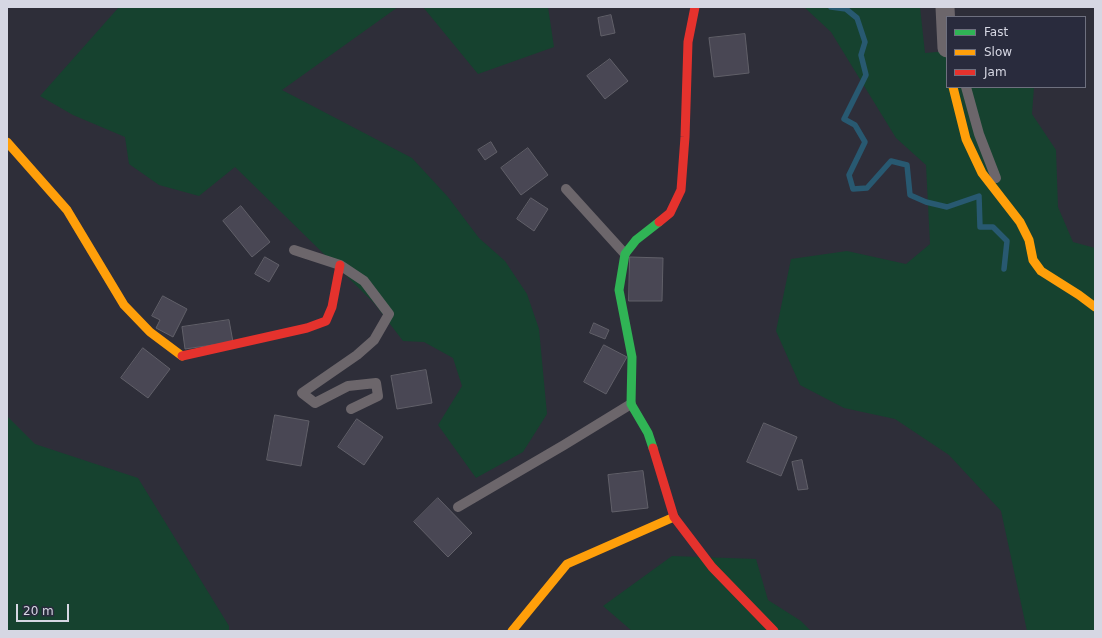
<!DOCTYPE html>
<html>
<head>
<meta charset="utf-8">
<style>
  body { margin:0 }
  #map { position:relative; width:1102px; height:638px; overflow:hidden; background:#2e2e39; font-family:"DejaVu Sans",sans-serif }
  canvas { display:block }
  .frame { position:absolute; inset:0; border:8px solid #d6d7e3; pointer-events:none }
  .legend { position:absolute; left:946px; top:16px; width:140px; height:72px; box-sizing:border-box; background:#292b3d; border:1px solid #6e707f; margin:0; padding:5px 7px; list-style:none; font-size:12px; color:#d6d7e3 }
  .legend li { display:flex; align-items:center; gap:8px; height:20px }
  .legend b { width:20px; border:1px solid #6e707f }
  .scale { position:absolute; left:16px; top:604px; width:53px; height:18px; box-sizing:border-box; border:2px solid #d6d7e3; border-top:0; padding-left:5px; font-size:12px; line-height:14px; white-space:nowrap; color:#d6d7e3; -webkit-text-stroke:3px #292b3d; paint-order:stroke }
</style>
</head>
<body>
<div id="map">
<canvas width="1102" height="638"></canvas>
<div class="frame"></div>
<ul class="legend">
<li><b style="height:5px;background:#30b455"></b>Fast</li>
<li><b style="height:5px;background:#ff9f0a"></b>Slow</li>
<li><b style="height:5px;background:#e5322d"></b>Jam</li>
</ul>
<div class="scale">20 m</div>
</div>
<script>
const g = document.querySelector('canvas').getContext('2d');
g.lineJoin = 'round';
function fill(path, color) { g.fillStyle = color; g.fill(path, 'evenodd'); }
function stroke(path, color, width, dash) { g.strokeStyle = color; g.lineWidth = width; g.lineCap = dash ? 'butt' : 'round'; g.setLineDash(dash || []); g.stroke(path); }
fill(new Path2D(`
  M119 7H398L282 90 412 158 448 197 479 238 505 261 527 294 539 329 547 414 523 452 476 478 438 425 462 386 453 358 424 342 403 341 374 303 235 167 199 196 159 185 129 164 125 137 73 115 40 96Z
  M423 7H548L554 47 478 74Z
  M804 7H920L925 53 947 51V87H1034L1032 114 1056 150 1058 207 1073 242 1095 248V631H1027L1001 511 949 455 895 419 844 408 800 385 776 331 791 259 847 251 906 264 930 244 926 165 896 138 831 32Z
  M7 416 35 444 138 478 229 626V631H7Z
  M672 556 756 559 768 600 801 621 811 631H632L603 606Z`), '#16422f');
stroke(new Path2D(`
  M831 7 846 9 857 18 865 42 861 55 866 75 844 119 855 125 865 142 849 175 853 189 867 188 891 161 907 165 910 195 926 202 947 207 979 196 980 227H993L1007 241 1004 269`), '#285971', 5.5);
const building = new Path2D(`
  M611 15 615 33 601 36 598 18Z
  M745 34 749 73 714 77 709 38Z
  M610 59 628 81 605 99 587 76Z
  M491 142 497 152 485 160 478 150Z
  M528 148 548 175 521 195 501 168Z
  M531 198 548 209 534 231 517 219Z
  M241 206 270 242 252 257 223 221Z
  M265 257 279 265 269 282 255 274Z
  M630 257 663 258 662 301H629Z
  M163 296 187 309 173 337 156 328 160 320 152 316Z
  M229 320 233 342 185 349 182 327Z
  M594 323 609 330 605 339 590 333Z
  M604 345 627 357 606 394 584 382Z
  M143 348 170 369 148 398 121 378Z
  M426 370 432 403 397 409 391 376Z
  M275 415 309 421 301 466 267 460Z
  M357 419 383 437 364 465 338 447Z
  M764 423 797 437 781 476 747 462Z
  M802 460 808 489 798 490 792 462Z
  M643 471 648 508 612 512 608 475Z
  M438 498 472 533 448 557 414 522Z`);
fill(building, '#494754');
stroke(building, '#616069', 1);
stroke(new Path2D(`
  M966 87 979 134 996 178
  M566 189 625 254
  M294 250 340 265 364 281 389 314 374 340 357 355 302 393 315 403 348 386 376 383 378 396 351 409
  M458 507 564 445 631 404`), '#6c666b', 10);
stroke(new Path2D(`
  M945 7 947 48`), '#6c666b', 19);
stroke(new Path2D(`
  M653 448 648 433 631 404 632 357 619 290 625 254 636 240 659 222`), '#30b455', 9);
stroke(new Path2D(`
  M953 87 966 139 982 173 1020 222 1029 240 1033 260 1041 271 1079 295 1095 307
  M7 142 67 210 124 305 150 332 182 356
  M512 631 567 564 674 517`), '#ff9f0a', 9);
stroke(new Path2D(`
  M659 222 670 213 681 190 685 137 688 42 695 7
  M182 356 307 328 326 321 332 307 340 265
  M653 448 674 517 712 567 774 631`), '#e5322d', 9);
</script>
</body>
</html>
